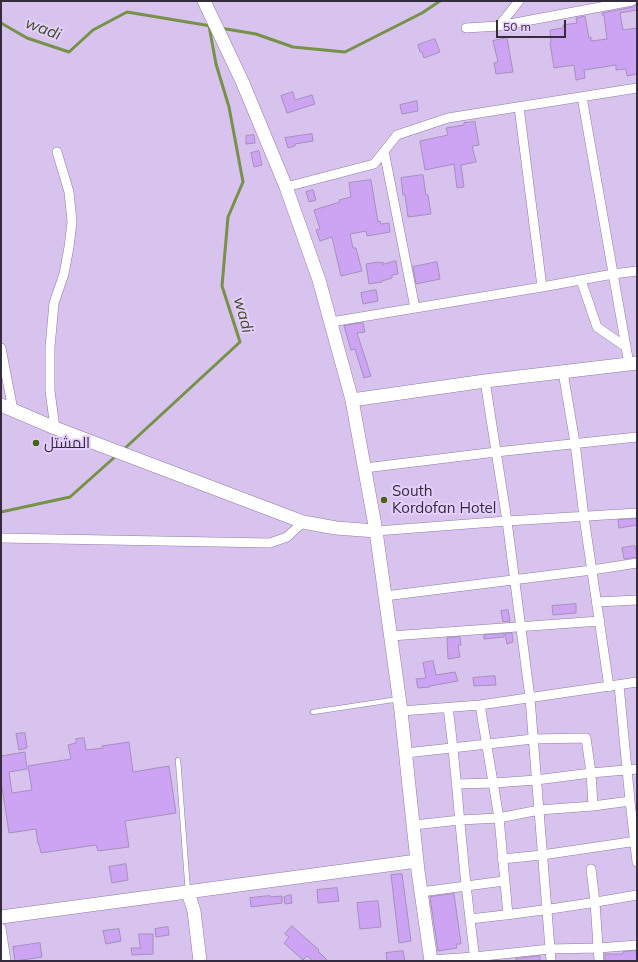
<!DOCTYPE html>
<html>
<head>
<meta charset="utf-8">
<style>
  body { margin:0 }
  #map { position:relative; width:638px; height:962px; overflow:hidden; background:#d8c3ef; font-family:Mulish,sans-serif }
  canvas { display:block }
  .frame { position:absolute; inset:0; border:2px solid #342c3d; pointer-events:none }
  .scale { position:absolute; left:496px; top:20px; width:70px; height:18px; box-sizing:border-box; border:2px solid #342c3d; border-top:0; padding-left:5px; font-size:12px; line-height:14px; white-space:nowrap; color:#342c3d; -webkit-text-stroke:3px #e5cffd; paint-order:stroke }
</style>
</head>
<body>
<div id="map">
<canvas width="638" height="962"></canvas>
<div class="frame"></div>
<div class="scale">50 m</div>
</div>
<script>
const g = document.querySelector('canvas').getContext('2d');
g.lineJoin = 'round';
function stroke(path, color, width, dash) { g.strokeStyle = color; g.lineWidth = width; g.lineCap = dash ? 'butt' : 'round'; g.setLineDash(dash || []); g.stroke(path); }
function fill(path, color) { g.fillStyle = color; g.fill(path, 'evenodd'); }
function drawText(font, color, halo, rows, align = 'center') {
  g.font = font + ' Mulish,Cairo,sans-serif'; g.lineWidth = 4; g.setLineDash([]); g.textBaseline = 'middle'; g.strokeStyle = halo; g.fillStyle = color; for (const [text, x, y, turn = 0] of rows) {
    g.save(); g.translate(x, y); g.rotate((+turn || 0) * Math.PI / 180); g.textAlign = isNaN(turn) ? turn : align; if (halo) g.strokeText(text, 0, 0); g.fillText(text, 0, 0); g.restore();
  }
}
stroke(new Path2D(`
  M1 23 27 38 69 52 93 30 127 12 211 26
  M220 28 256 34 293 47 345 52 422 13 440 1
  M123 450 240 342 222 286 228 217 243 182 229 107 216 64 209 26
  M1 512 70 497 117 455`), '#769248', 3);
const building = new Path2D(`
  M637 4V10L620 13 623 30 637 28V74L627 76 626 69 616 70V65L584 70 585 78 576 80 574 65 554 68 550 43H551L550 30 563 28V25L577 23 576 18 585 16 589 38 591 37V41L607 39 604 15H602V13L633 7Z
  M507 38 513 72 496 74 494 63 498 62 493 41Z
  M435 39 440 52 424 58 422 52H420L418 45Z
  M293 92 295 100 312 95 315 104 287 113 281 96Z
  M417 101 418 111 402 114 400 105Z
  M475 122 479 145 472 146 476 162 461 165 464 187 457 188 454 164 425 170 420 141 448 135 446 128 464 125V123Z
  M312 134 313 141 295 144V146L288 148 285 138Z
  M254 135 255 143 246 144V136Z
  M259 151 262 165 254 167 251 153Z
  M423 175 426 195H428L431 214 408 217 405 195H403L401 178Z
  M371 180 378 222 380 221 381 224 389 223 390 232 367 236 366 231 350 234 353 248H356L362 271 341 276 332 237 320 241 316 230 320 229 314 210 340 202 339 200 351 197 349 183Z
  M313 190 316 200 309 202 306 192Z
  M396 261 398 274 392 275V278L382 281V282L369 284 366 264 378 262 379 263 383 262V264Z
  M437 262 440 279 416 284 413 267Z
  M376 290 378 301 363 304 361 293Z
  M363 323 365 332 357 333 371 376 364 378 355 349 351 350 344 326Z
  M637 519V525L619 528 618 520Z
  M635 546 637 557 624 559 622 548Z
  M576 604V613L553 615 552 606Z
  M508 610 510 621 503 622 501 611Z
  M512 633 513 642 507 644 505 634Z
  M504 634V637L484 639V635Z
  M460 637 461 645H458L460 657 448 659 447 638Z
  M433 661 436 675 455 672 458 681 430 686V687L418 688 416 679 426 678 423 663Z
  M495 676 496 685 474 686 473 678Z
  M25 733 27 748 19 750 16 734Z
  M84 738 86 750 103 748 102 746 129 742 133 772 169 766 176 813 125 821 129 847 98 851 96 845 41 853 39 844H38L36 829 9 833 2 787H1V756L25 752 27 769 9 772 12 793 32 790 28 766 71 759 68 745 76 743V739Z
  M126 864 128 880 112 883 109 867Z
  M402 874 411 941 399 943 391 875Z
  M337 888 339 901 318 903 317 890Z
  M454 894 461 944H456L457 948 438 951 430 897Z
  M291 895 292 903 285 904 284 897Z
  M270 896V897L282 896V903L251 907 250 898Z
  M378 901 381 927 360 929 357 903Z
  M292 926 319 950 318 951 328 961H313L307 956 303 960 284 943 289 937 285 934Z
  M168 927 169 935 156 937 155 929Z
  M119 929 121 941 106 944 103 931Z
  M139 934H153V954L132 955 131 948H140Z
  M40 943 42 957 15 961 13 947Z
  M403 951 405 961H387L386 953Z
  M636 951 637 961H605V954H623V952Z
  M540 956V961H516V959Z`);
fill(building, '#cda4f4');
stroke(building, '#a48fba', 1);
const lane = new Path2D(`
  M313 712 399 699
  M178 760 188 892`);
const street = new Path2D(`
  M499 26 519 1
  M466 28 499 26 632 1
  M582 97 629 364
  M519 107 542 287
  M384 151 415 308
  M286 187 374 164 397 135 448 118 637 88
  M581 280 597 327 626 347
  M331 322 542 287 613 274 637 271
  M1 348 13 410
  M563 372 575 443 584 517 609 687
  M485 381 507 521 530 698 551 961
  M55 428 50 391V347L54 303 64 274 69 247 72 222 69 192 57 152
  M365 468 496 452 637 437
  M376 531 507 521 637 513
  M1 538 270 543 287 537 303 522
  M385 596 592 570 637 563
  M597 602 637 600
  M391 636 600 621
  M619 685 630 801 637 862
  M480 705 499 818 508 915
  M448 708C455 757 458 806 463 854 466 890 471 925 475 961
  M401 711 480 705 637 682
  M406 753 533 739 586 738 591 773 593 806 539 810 499 818 460 820 414 825
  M456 784 494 783 536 780 591 773 637 769
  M593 806 630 801
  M502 859 542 855 637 841
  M591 869 595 902 599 961
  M421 892 504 881
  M470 919C526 913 582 905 637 895
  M1 928 6 961
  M431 960 474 957 550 949 598 948 637 945`);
const secondary = new Path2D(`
  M204 1 242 81 286 187 319 280 352 400 376 531 401 711 418 871 431 961
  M352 400 485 381 637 363
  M1 405 55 428 303 522 336 528 376 531
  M188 892 194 911 200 961
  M1 917 417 861`);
stroke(lane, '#8f7ba4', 5.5);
stroke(street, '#8f7ba4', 10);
stroke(secondary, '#8f7ba4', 14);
stroke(lane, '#fff', 4.5);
stroke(street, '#fff', 9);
stroke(secondary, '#fff', 13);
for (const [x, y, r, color] of [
  [36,443,4,"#486314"],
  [384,500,4,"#486314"]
]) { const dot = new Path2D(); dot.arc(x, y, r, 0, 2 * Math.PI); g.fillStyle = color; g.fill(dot); stroke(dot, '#e5cffd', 1.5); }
drawText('15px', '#342c3d', '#e5cffd', [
  ["المشتل",44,443],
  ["South",392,491],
  ["Kordofan Hotel",392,508]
], 'left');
drawText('italic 16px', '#3f5124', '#e5cffd', [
  ["wadi",43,29,21],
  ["wadi",243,315,75]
]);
</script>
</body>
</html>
